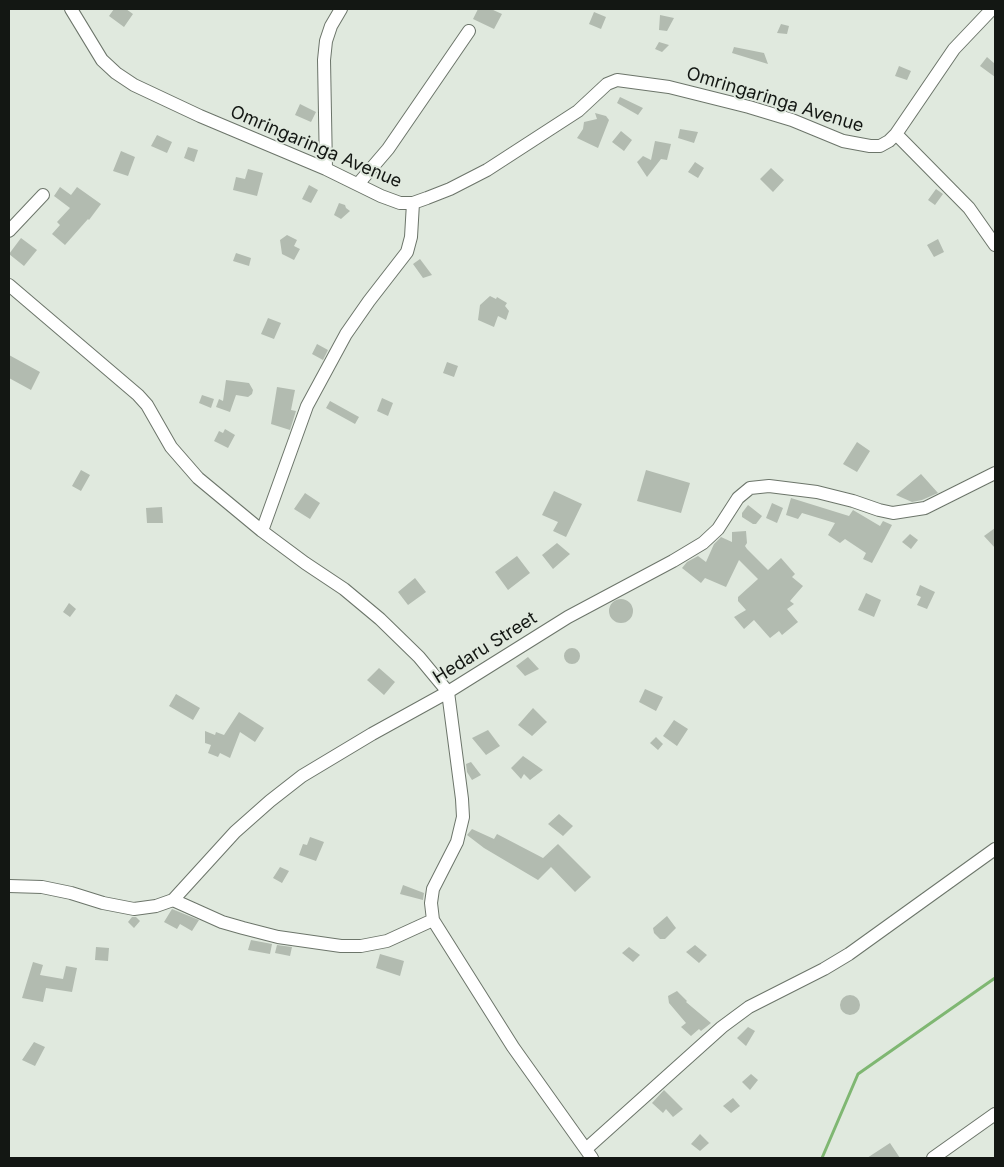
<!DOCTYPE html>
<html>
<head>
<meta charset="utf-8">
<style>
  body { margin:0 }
  #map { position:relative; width:1004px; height:1167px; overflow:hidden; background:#e0e9de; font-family:Inter,sans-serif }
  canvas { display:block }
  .frame { position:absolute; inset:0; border:10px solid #131713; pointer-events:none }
</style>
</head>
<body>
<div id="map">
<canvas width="1004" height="1167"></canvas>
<div class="frame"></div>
</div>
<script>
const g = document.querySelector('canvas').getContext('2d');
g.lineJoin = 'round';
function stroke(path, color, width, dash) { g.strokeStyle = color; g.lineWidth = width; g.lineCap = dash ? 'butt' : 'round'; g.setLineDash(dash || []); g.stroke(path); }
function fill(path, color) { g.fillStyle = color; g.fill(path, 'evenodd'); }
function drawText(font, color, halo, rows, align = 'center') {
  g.font = font + ' Inter,sans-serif'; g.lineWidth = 4; g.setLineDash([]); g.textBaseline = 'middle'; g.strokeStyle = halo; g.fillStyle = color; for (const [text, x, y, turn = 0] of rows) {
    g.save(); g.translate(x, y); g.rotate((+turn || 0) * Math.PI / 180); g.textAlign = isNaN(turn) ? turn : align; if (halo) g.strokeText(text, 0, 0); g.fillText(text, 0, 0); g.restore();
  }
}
stroke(new Path2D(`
  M822 1158 858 1074 995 978`), '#7fb772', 3);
fill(new Path2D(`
  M114 9H126L133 14 124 27 109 16Z
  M478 9H491L502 14 494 29 473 19Z
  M594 12 606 17 601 29 589 24Z
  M660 15 674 18 667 31 659 30Z
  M781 24 789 26 787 34 777 33Z
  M659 42 669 45 662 52 655 49Z
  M734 47 764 53 768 64 732 53Z
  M987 57 995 64V77L980 66Z
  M899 66 911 71 907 80 895 76Z
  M620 97 643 108 638 115 617 103Z
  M300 104 316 112 311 122 295 115Z
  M595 113 606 116 609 120 598 148 577 138 583 129 584 122 597 119Z
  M680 129 698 132 694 143 678 138Z
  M621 131 632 140 624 151 612 142Z
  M157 135 172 142 167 153 151 146Z
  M655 141 671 144 667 160 661 159 647 177 637 162 643 156 651 160Z
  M188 147 198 150 194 162 184 158Z
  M121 151 135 157 128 176 113 171Z
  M695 162 704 168 698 178 688 172Z
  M771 168 784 180 773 192 760 179Z
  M248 169 263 173 257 196 233 190 236 177 245 179Z
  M309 185 318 190 311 203 302 199Z
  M60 187 71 195 77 187 101 204 89 220 88 219 65 245 52 234 60 225 57 222 70 208 54 196Z
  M936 189 943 194 935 205 928 200Z
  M339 203 345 205 346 208 350 211 341 219 334 215Z
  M287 235 297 240 294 246 300 249 294 260 282 254 280 240Z
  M21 238 37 250 24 266 9 254Z
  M938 239 944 252 934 257 927 245Z
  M236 253 251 258 249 266 233 261Z
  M420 259 432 275 423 278 413 264Z
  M490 296 496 299 497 297 507 303 505 306 509 311 506 320 498 316 494 327 478 320 480 305Z
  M268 318 281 323 274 339 261 334Z
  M317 344 328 350 323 360 312 354Z
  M9 355 40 372 31 390 9 378Z
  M447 362 458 366 454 377 443 373Z
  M226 380 249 383 253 390 252 394 248 397 236 395 230 412 216 407 219 399 223 401Z
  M277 387 295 390 291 410 296 411 290 430 271 424Z
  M202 395 214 399 211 408 199 403Z
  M382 398 393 403 388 416 377 411Z
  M330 401 359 417 355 424 326 408Z
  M225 429 235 435 228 448 214 441 219 431 223 433Z
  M857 442 870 451 857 472 843 464Z
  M81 470 90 475 81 491 72 486Z
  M646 470 690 483 681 513 637 501Z
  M921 474 938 493 922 500 912 502 896 495Z
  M554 491 582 504 566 537 553 531 558 522 542 515Z
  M305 493 320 503 310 519 294 509Z
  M791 498 849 516 853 510 880 526 883 521 892 525 872 563 863 559 866 553 845 539 840 543 828 535 835 523 802 513 798 519 786 515Z
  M772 503 783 508 777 523 766 518Z
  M748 505 762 516 756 524H753L742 517V513Z
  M162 507 163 523H147L146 508Z
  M995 528V548L984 536Z
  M746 531 747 543 745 546 747 549 768 570 781 558 795 574 792 577 803 586 790 601 794 604 787 609 798 622 782 635 779 631 770 638 754 620 744 629 734 617 746 610 738 601V597L758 579 739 560 726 587 705 578 701 583 682 568 687 562 698 556 706 562 714 544 721 537 732 542V532Z
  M910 534 918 540 911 549 902 542Z
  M557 543 570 554 553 569 542 555Z
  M517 556 530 573 508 590 495 572Z
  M415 578 426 592 408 605 398 592Z
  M920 585 935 592 927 609 917 605 921 597 916 595Z
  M866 593 881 600 874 617 858 610Z
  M609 611a12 12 0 1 1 24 0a12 12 0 1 1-24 0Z
  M69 603 76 609 70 617 63 612Z
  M564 656a8 8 0 1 1 16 0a8 8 0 1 1-16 0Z
  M528 657 539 669 525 676 516 666Z
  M379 668 395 682 384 695 367 680Z
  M645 689 663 697 656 711 639 702Z
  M176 694 200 708 193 720 169 706Z
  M533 708 547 722 532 736 518 725Z
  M239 712 264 728 255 742 240 732 230 758 220 753 218 757 208 753 211 745 205 743V731L215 735 216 732 224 735Z
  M674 720 688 729 677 746 663 736Z
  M488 730 500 746 486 755 472 738Z
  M656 737 663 744 658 750 650 743Z
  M523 756 543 770 530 780 524 774 521 779 511 768Z
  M471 762 481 775 472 780 467 772 466 764Z
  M559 814 573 826 563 836 548 824Z
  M472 829 494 839 497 834 543 858 558 844 591 877 575 892 551 867 538 880 484 848 467 835Z
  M310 837 324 842 316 861 299 855 303 844 307 845Z
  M280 867 289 871 282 883 273 878Z
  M403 885 424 893 423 900 400 894Z
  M172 909 199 920 192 931 180 924 177 929 164 922Z
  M667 916 676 928 665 939H660L654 933 653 928Z
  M132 917H136L140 921 134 928 128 922Z
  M251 940 272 944 270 954 248 950Z
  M277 945 292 947 290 956 275 953Z
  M695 945 707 955 699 963 686 952Z
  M96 947 109 948 108 961 95 960Z
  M629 947 640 955 633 962 622 953Z
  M380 954 404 961 400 976 376 968Z
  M33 962 43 965 40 975 63 979 66 966 77 968 72 992 46 988 43 1002 22 998Z
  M677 991 687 1001 686 1002 711 1023 701 1031 699 1029 691 1036 681 1027 686 1023 669 1003 668 996Z
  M840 1005a10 10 0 1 1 20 0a10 10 0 1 1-20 0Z
  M748 1027 755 1031 746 1046 737 1038Z
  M34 1042 45 1047 35 1066 22 1060Z
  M751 1074 758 1080 750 1090 742 1082Z
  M664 1090 683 1109 673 1117 666 1109 663 1113 652 1103Z
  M733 1098 740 1106 731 1113 723 1106Z
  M700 1134 709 1143 700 1151 691 1144Z
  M890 1143 900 1158H867Z`), '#b2bbb0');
const street = new Path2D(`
  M71 9 102 60 116 73 134 85 200 116 326 169 381 196 400 203H413L427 198 450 189 487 170 578 111 607 84 617 80 669 87 749 107 792 120 843 141 870 146H880L889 141 896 134 954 49 992 9
  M896 134 969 208 995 245
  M326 169 324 60 326 41 331 26 341 9
  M358 184 388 149 469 31
  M9 231 43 195
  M9 285 138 395 147 405 171 447 198 478 262 531 305 563 344 589 380 619 419 657 448 692 462 799 463 817 457 842 433 889 431 903 433 920 513 1047 592 1158
  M262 531 307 406 346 334 369 301 407 252 411 237 413 203
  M9 886 42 887 71 893 103 903 134 909 156 906 173 900 235 832 270 801 302 776 372 734 448 692 568 617 673 561 703 543 718 529 738 498 750 488 769 486 817 492 853 501 879 510 893 513 925 508 995 473
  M173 900 222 922 243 928 278 937 341 946H361L387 941 433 920
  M586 1149 722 1027 749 1007 824 969 849 954 995 849
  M933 1158 995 1114`);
stroke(street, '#6c756a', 14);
stroke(street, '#fff', 12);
drawText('18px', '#131713', '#e0e9de', [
  ["Omringaringa Avenue",775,100,17],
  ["Omringaringa Avenue",316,147,23],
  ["Hedaru Street",485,648,-32]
]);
</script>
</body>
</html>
